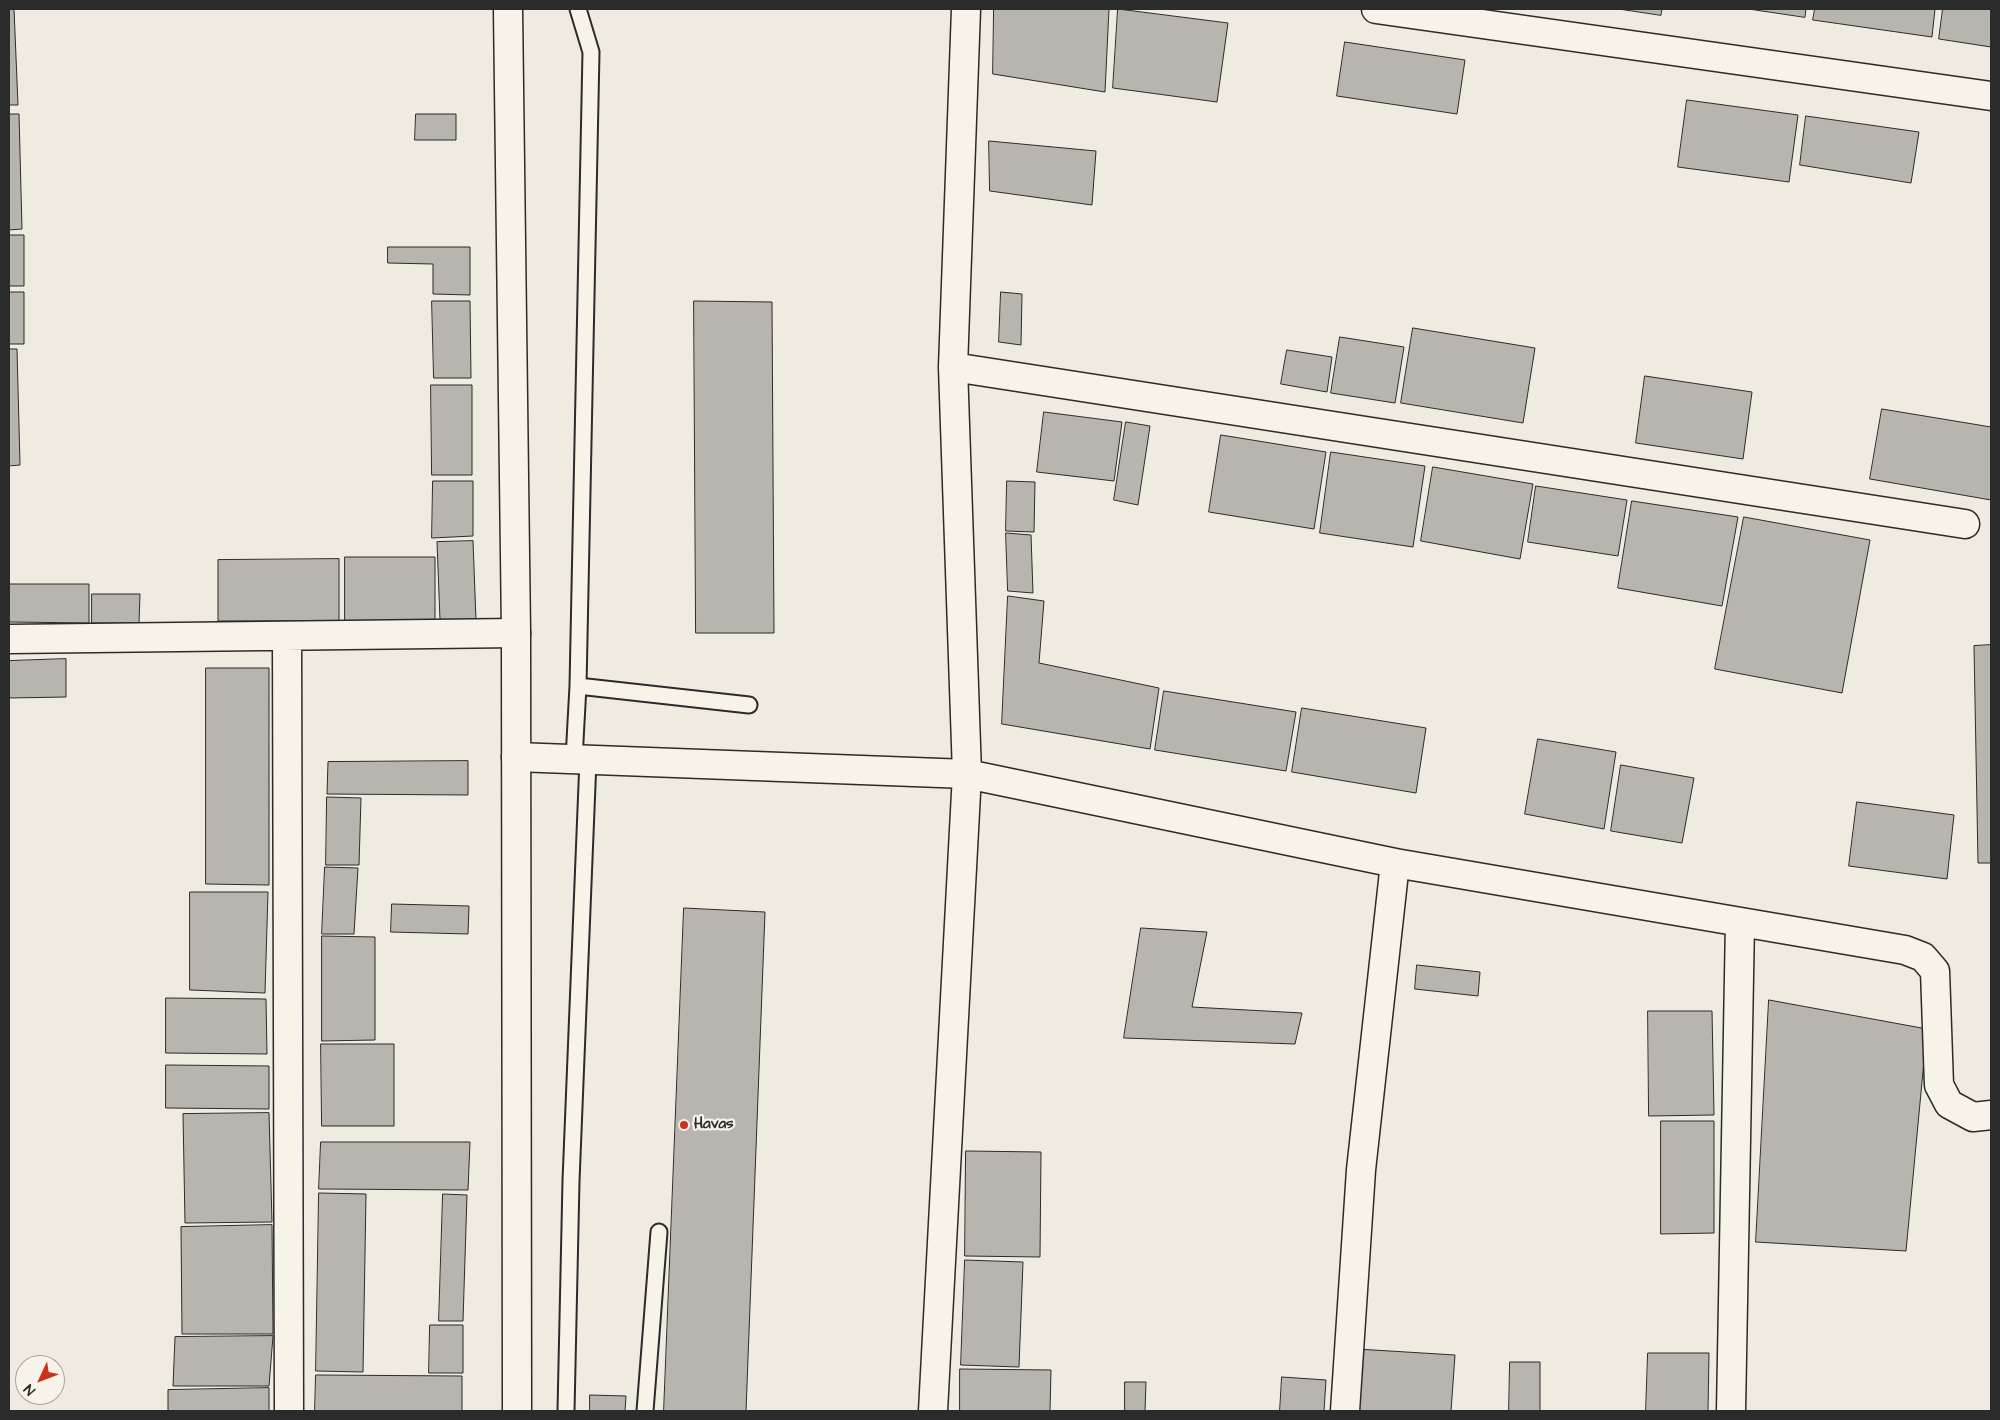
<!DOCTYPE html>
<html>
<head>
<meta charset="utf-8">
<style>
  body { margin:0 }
  #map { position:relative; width:2000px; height:1420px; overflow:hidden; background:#efebe0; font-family:"Architects Daughter",sans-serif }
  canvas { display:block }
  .frame { position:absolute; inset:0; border:10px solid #2b2b2b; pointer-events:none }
  .north { position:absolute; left:15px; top:1355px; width:50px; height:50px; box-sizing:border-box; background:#f7f3e8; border:1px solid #a5a39c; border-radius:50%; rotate:227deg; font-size:14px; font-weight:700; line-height:20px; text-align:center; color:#2b2b2b }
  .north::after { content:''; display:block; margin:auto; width:18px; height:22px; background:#c8321e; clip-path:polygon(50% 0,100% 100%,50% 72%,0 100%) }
</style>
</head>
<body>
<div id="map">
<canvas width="2000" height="1420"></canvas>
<div class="frame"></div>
<div class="north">N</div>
</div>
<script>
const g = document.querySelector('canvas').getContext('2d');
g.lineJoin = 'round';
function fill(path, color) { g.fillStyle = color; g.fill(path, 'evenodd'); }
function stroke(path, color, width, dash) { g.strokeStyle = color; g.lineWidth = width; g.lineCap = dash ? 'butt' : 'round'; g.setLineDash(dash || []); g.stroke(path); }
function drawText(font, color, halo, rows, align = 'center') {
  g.font = font + ' "Architects Daughter",sans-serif'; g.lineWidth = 4.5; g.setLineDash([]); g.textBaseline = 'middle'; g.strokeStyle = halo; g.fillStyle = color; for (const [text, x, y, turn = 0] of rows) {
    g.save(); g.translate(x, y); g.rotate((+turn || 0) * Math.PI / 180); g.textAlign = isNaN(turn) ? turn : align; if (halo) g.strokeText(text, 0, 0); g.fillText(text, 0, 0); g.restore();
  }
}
const building = new Path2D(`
  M9 9H14L18 105H9Z
  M994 9H1109L1105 92 993 74Z
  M1118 9 1228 23 1217 102 1113 88Z
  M1619 9H1662L1661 15Z
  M1749 9H1806L1805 17Z
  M1815 9H1935L1932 37 1813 20Z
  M1943 9H1991V47L1939 39Z
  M1345 42 1465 60 1457 114 1337 96Z
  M1687 100 1798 115 1789 182 1678 167Z
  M9 114H19L22 229 9 230Z
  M416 114H456V140H415Z
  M1806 116 1919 132 1911 183 1800 165Z
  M989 141 1096 151 1092 205 990 191Z
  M9 235H24V286H9Z
  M388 247H470V295L433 294V264L388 263Z
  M9 292H24V344H9Z
  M1001 292 1022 294 1021 345 999 342Z
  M432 301H470L471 378H434Z
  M694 301 772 302 774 633H696Z
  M1413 328 1535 348 1523 423 1401 403Z
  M1340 337 1404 347 1395 403 1331 393Z
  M9 349H17L20 465 9 466Z
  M1287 350 1332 357 1327 392 1281 384Z
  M1645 376 1752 392 1743 459 1636 443Z
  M431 385H472V475H432Z
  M1882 409 1991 427V500L1870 479Z
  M1044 412 1122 422 1114 481 1037 472Z
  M1126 422 1150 426 1138 505 1114 500Z
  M1221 435 1326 452 1314 529 1209 512Z
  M1331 452 1425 466 1413 547 1320 533Z
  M1433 467 1533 484 1520 559 1421 541Z
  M433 481H473V536L432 538Z
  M1007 481 1035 482 1034 532 1006 531Z
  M1536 486 1627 500 1618 556 1528 542Z
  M1632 501 1738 517 1722 606 1618 588Z
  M1744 517 1870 540 1842 693 1715 669Z
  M1006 533 1031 535 1033 593 1008 591Z
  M473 541 476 620H440L437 542Z
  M345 557H435V620L345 621Z
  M339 559V621H218V560Z
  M9 584H89V623L9 622Z
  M92 594H140L139 623H92Z
  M1008 596 1044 601 1039 663 1159 688 1150 749 1002 724Z
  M1991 645V863H1978L1974 646Z
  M66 659V697L9 698V661Z
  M206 668H269V885L206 884Z
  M1164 691 1296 712 1286 771 1155 750Z
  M1302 708 1426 728 1416 793 1292 772Z
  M1538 739 1616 752 1604 829 1525 814Z
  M468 761V795L327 794 328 762Z
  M1621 765 1694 778 1682 843 1611 831Z
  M327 797 361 798 359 865H326Z
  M1857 802 1954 815 1947 879 1849 866Z
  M325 867 358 868 354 934H322Z
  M190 892H268L265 993 190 990Z
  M392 904 469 906 468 934 391 932Z
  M684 908 765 912 746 1411H664Z
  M1141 928 1207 932 1192 1007 1302 1013 1295 1044 1124 1038Z
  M322 936 375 937V1040L322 1041Z
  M1417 965 1480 972 1478 996 1415 989Z
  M166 998 266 999 267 1054 166 1053Z
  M1769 1000 1927 1029 1906 1251 1756 1242Z
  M1648 1011H1712L1714 1115 1649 1116Z
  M321 1044H394V1126H322Z
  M166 1065 269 1066V1109L166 1108Z
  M269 1113 272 1222 185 1223 183 1114Z
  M1661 1121H1714V1233L1661 1234Z
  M321 1142H470L468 1190 319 1189Z
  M966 1151 1041 1152 1040 1257 965 1256Z
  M319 1193 366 1194 363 1372 316 1371Z
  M443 1194 467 1195 463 1321H439Z
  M272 1225 273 1334H182L181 1227Z
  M965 1260 1023 1262 1019 1367 961 1365Z
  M430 1325H463V1373H429Z
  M273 1336 269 1386H173L175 1337Z
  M1357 1349 1455 1355 1451 1411H1353Z
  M1648 1353H1709L1708 1411H1646Z
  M1510 1362H1540V1411H1509Z
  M960 1369 1051 1370 1050 1411H960Z
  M316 1375 462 1376V1411H315Z
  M1282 1377 1326 1380 1324 1411H1280Z
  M1125 1382H1146L1145 1411H1125Z
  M269 1388V1411H168V1390Z
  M590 1395 626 1396 625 1411H590Z`);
fill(building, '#b8b5ae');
stroke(building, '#2b2b2b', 1);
const lane = new Path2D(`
  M578 686 749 705
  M574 759 578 686 591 52 578 9
  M566 1411 571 1181 588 760
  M645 1411 659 1232`);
const street = new Path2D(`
  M1376 9 1991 96
  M953 367 1965 524
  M287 636 289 1411
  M9 639 516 633
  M516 757 967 774 1395 863 1905 950 1923 957 1935 971 1939 1085 1949 1104 1973 1117 1991 1115
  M933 1411 967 774 953 367 966 9
  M1345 1411 1361 1170 1395 863
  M1731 1411 1740 922`);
const secondary = new Path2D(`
  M508 9 516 633 517 1411`);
stroke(lane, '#2b2b2b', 19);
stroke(street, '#2b2b2b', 31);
stroke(secondary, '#2b2b2b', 31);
stroke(lane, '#f7f3e8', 15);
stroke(street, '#f7f3e8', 28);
stroke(secondary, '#f7f3e8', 28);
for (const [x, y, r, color] of [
  [684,1125,5,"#c8321e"]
]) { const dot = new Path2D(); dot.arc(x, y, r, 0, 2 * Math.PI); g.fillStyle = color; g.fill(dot); stroke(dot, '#f7f3e8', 2); }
drawText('bold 15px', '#2b2b2b', '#f7f3e8', [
  ["Havas",694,1125]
], 'left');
</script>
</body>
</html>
